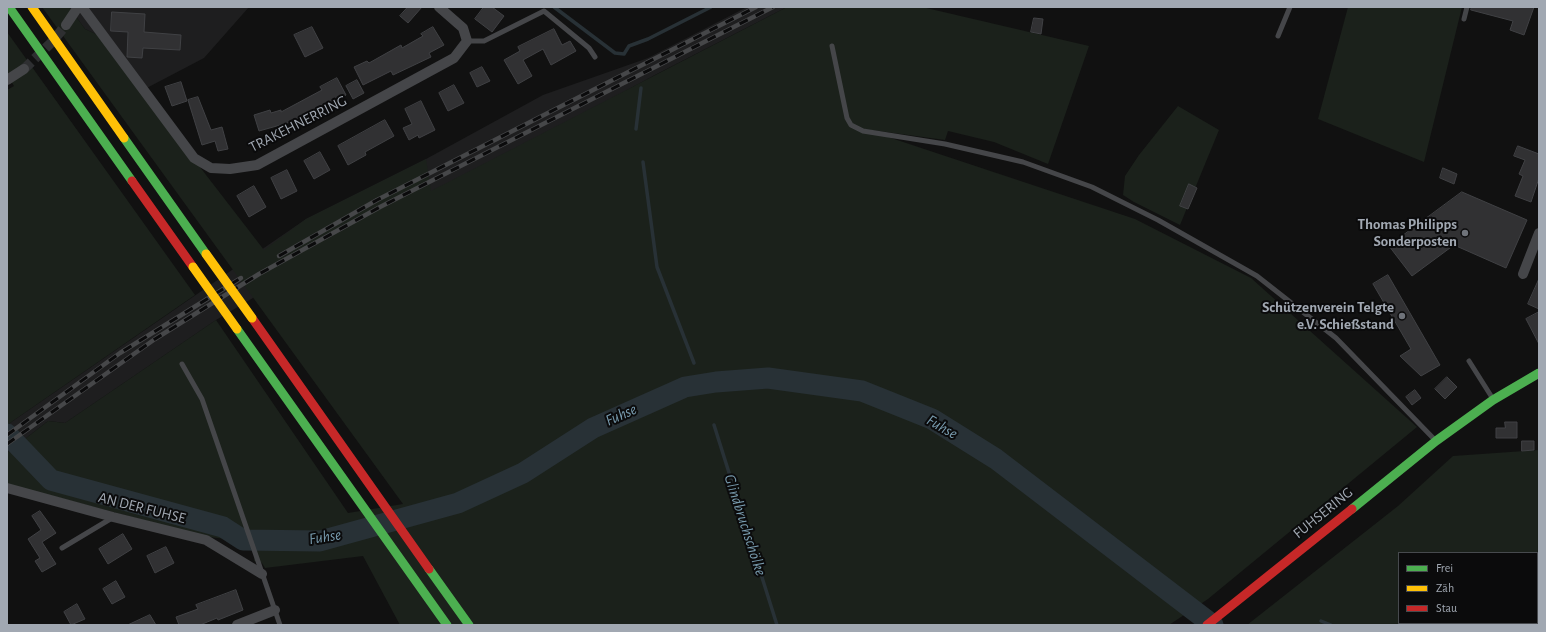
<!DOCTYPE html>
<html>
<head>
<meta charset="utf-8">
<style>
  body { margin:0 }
  #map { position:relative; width:1546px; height:632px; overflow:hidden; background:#111; font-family:"Alegreya Sans",sans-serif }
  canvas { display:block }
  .frame { position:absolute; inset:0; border:8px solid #a1a8b2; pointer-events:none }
  .legend { position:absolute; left:1398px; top:552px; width:140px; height:72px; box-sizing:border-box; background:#0b0b0c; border:1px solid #474a4e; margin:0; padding:5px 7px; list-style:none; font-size:12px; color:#a1a8b2 }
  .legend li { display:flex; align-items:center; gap:8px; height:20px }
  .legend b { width:20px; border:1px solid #474a4e }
</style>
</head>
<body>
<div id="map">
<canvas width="1546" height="632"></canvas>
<div class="frame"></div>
<ul class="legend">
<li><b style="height:5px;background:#4caf50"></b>Frei</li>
<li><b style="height:5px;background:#ffc107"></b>Zäh</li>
<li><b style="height:5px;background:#c62828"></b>Stau</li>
</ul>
</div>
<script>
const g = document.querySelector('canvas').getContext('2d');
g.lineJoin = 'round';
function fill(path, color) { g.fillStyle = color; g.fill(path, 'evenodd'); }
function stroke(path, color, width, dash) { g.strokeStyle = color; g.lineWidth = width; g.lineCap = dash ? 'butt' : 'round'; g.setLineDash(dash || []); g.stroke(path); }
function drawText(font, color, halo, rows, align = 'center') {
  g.font = font + ' "Alegreya Sans",sans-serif'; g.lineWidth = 4; g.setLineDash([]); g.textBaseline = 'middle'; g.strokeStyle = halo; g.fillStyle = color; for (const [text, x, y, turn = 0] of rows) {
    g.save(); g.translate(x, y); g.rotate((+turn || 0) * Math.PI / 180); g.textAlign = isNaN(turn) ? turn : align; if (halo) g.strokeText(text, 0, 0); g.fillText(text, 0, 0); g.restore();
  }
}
fill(new Path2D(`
  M69 7H249L204 58 141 91 98 35 85 29Z
  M747 7H787L655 75 340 246 216 320 65 423 48 421 7 453V425L306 219 426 159 543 95 648 58Z`), '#1e1e1f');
fill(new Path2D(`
  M42 7H69L85 29 98 35 264 250 306 219 426 159 431 191 787 7H922L1089 46 1048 164 994 142 948 131 945 140 864 129 1135 219 1251 278 1417 427 1208 599 1169 625H400L363 556 265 568 262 563 254 561 256 542 208 537 7 484V453L48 421 65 423 216 320 348 513 403 504Z
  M1348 7H1462L1424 162 1318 119Z
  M7 32 195 295 7 425V90L14 86 7 74Z
  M1178 106 1219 130 1180 225 1134 202 1123 195 1125 176 1139 155Z
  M1539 450V625H1247L1398 506 1453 456ZM1399 553H1537V623H1399Z`), '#1b211b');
stroke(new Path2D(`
  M554 7 615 53 624 54
  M624 54 629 46 648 39 711 7
  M636 129 641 88
  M643 162 657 267 694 363
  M714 425 777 625
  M1321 621 1331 625`), '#283136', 3.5);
stroke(new Path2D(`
  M7 434 51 480 223 527 243 540 320 541 458 503 523 473 593 428 685 387 716 382 768 378 862 391 932 419 996 459 1213 625`), '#283136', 21);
const building = new Path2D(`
  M408 7H422L408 23 400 16Z
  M484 7H492L504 16 492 32 475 19Z
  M1472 7H1534L1524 35 1510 30 1513 21 1471 10Z
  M112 12 145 14 144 32 181 35 180 50 143 48 142 58 127 57 128 32 111 31Z
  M1034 18 1043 19 1041 34 1031 32Z
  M312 27 323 48 305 57 294 35Z
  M433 27 444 45 429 53 431 57 393 75 391 71 363 85 354 67 367 61 369 63 401 45 402 48 423 36 421 34Z
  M554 29 562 45 570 41 576 51 551 65 543 49 523 60 532 76 518 84 504 60 520 51 518 47Z
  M482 67 490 81 477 87 470 73Z
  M337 78 346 95 320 109 322 112 293 127 291 122 259 131 254 115 270 110 271 113 281 110V112L322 90 320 87Z
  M357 80 364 93 353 99 346 86Z
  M181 82 187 101 172 106 165 87Z
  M454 85 464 103 448 111 439 93Z
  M198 97 211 130 222 127 228 149 218 151 215 141 202 145 188 100Z
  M421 101 435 130 419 138 418 135 409 140 403 128 412 124 405 109Z
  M385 120 394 136 365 152 366 155 348 165 338 146Z
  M1518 146 1539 154V178L1531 202 1515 196 1523 176 1519 174 1525 160 1514 156Z
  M320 152 330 170 314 179 304 161Z
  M1443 168 1457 174 1454 184 1440 178Z
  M287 170 297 191 281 199 271 178Z
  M1189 184 1197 188 1188 209 1180 206Z
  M254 186 266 207 249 217 237 196Z
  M1462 192 1527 220 1506 268 1454 245 1412 276 1389 246Z
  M1388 275 1440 365 1421 376 1400 356 1411 349 1373 284Z
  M1539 279V309L1528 304Z
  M1539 312V344L1526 319Z
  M1447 377 1457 387 1445 399 1435 389Z
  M1415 390 1421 398 1412 405 1406 397Z
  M1505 422H1517V438H1496V428H1505Z
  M1522 441H1534V450L1522 451Z
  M40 511 56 533 42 542 56 564 42 572 35 561 40 558 28 539 41 530 32 516Z
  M123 534 132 549 108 564 99 549Z
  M166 547 174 563 155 573 147 556Z
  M116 581 125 597 112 604 103 589Z
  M236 590 243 610 218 620 217 618 200 625H179L176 617 198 609 196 605Z
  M77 604 85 619 71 625 64 612Z
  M150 615 156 625H128Z`);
fill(building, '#313133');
stroke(building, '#404144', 1);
stroke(new Path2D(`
  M24 69 51 43 66 25`), '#2e2f31', 10, [10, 5]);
stroke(new Path2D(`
  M1464 19 1467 7
  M1278 36 1290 7
  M467 41H484L544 11 589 48 595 57
  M832 46 847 118 851 125 863 131 945 144 1023 162 1092 187 1158 220 1257 276 1336 338 1435 440
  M1469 361 1493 399
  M182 364 202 399 280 625
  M62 548 112 518`), '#454649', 5);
stroke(new Path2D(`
  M82 7 194 158 211 168 230 169 257 165 454 58 467 41 463 28 439 7
  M66 25 78 7
  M7 80 24 69
  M1523 274 1539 233
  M7 488 113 517 206 540 262 574
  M237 625 275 610`), '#454649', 10);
stroke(new Path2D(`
  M9 7 132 181
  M124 138 206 254
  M237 329 447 625
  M1352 509 1436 441 1493 400 1539 373
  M429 569 469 625`), '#4caf50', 9);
stroke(new Path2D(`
  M32 7 124 138`), '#ffc107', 9);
stroke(new Path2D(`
  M132 181 193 267
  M252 318 429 569
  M1207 625 1352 509`), '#c62828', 9);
const rail = new Path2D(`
  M279 256 377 200 756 7
  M7 435 120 353 241 278
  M7 444 155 339 259 274 380 207 773 7`);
stroke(rail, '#464749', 4.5);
stroke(rail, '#0b0b0c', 3, [9]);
stroke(new Path2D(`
  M206 254 252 318
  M193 267 237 329`), '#ffc107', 9);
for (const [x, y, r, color] of [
  [1465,233,4,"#6f737a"],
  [1402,316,4,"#6f737a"]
]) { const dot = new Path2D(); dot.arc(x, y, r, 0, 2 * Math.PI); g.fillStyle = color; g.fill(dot); stroke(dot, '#0b0b0c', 1.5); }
drawText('15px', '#a1a8b2', '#0b0b0c', [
  ["TRAKEHNERRING",298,124,-27],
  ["AN DER FUHSE",142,508,14],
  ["FUHSERING",1323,513,-39]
]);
drawText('bold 15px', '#a1a8b2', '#0b0b0c', [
  ["Thomas Philipps",1457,224],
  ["Sonderposten",1457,241],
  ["Schützenverein Telgte",1394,307],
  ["e.V. Schießstand",1394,324]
], 'right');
drawText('italic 16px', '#789bae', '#0b0b0c', [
  ["Fuhse",621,415,-24],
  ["Fuhse",942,427,30],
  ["Glindbruchschölke",745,525,72],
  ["Fuhse",325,537,-9]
]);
</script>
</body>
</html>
